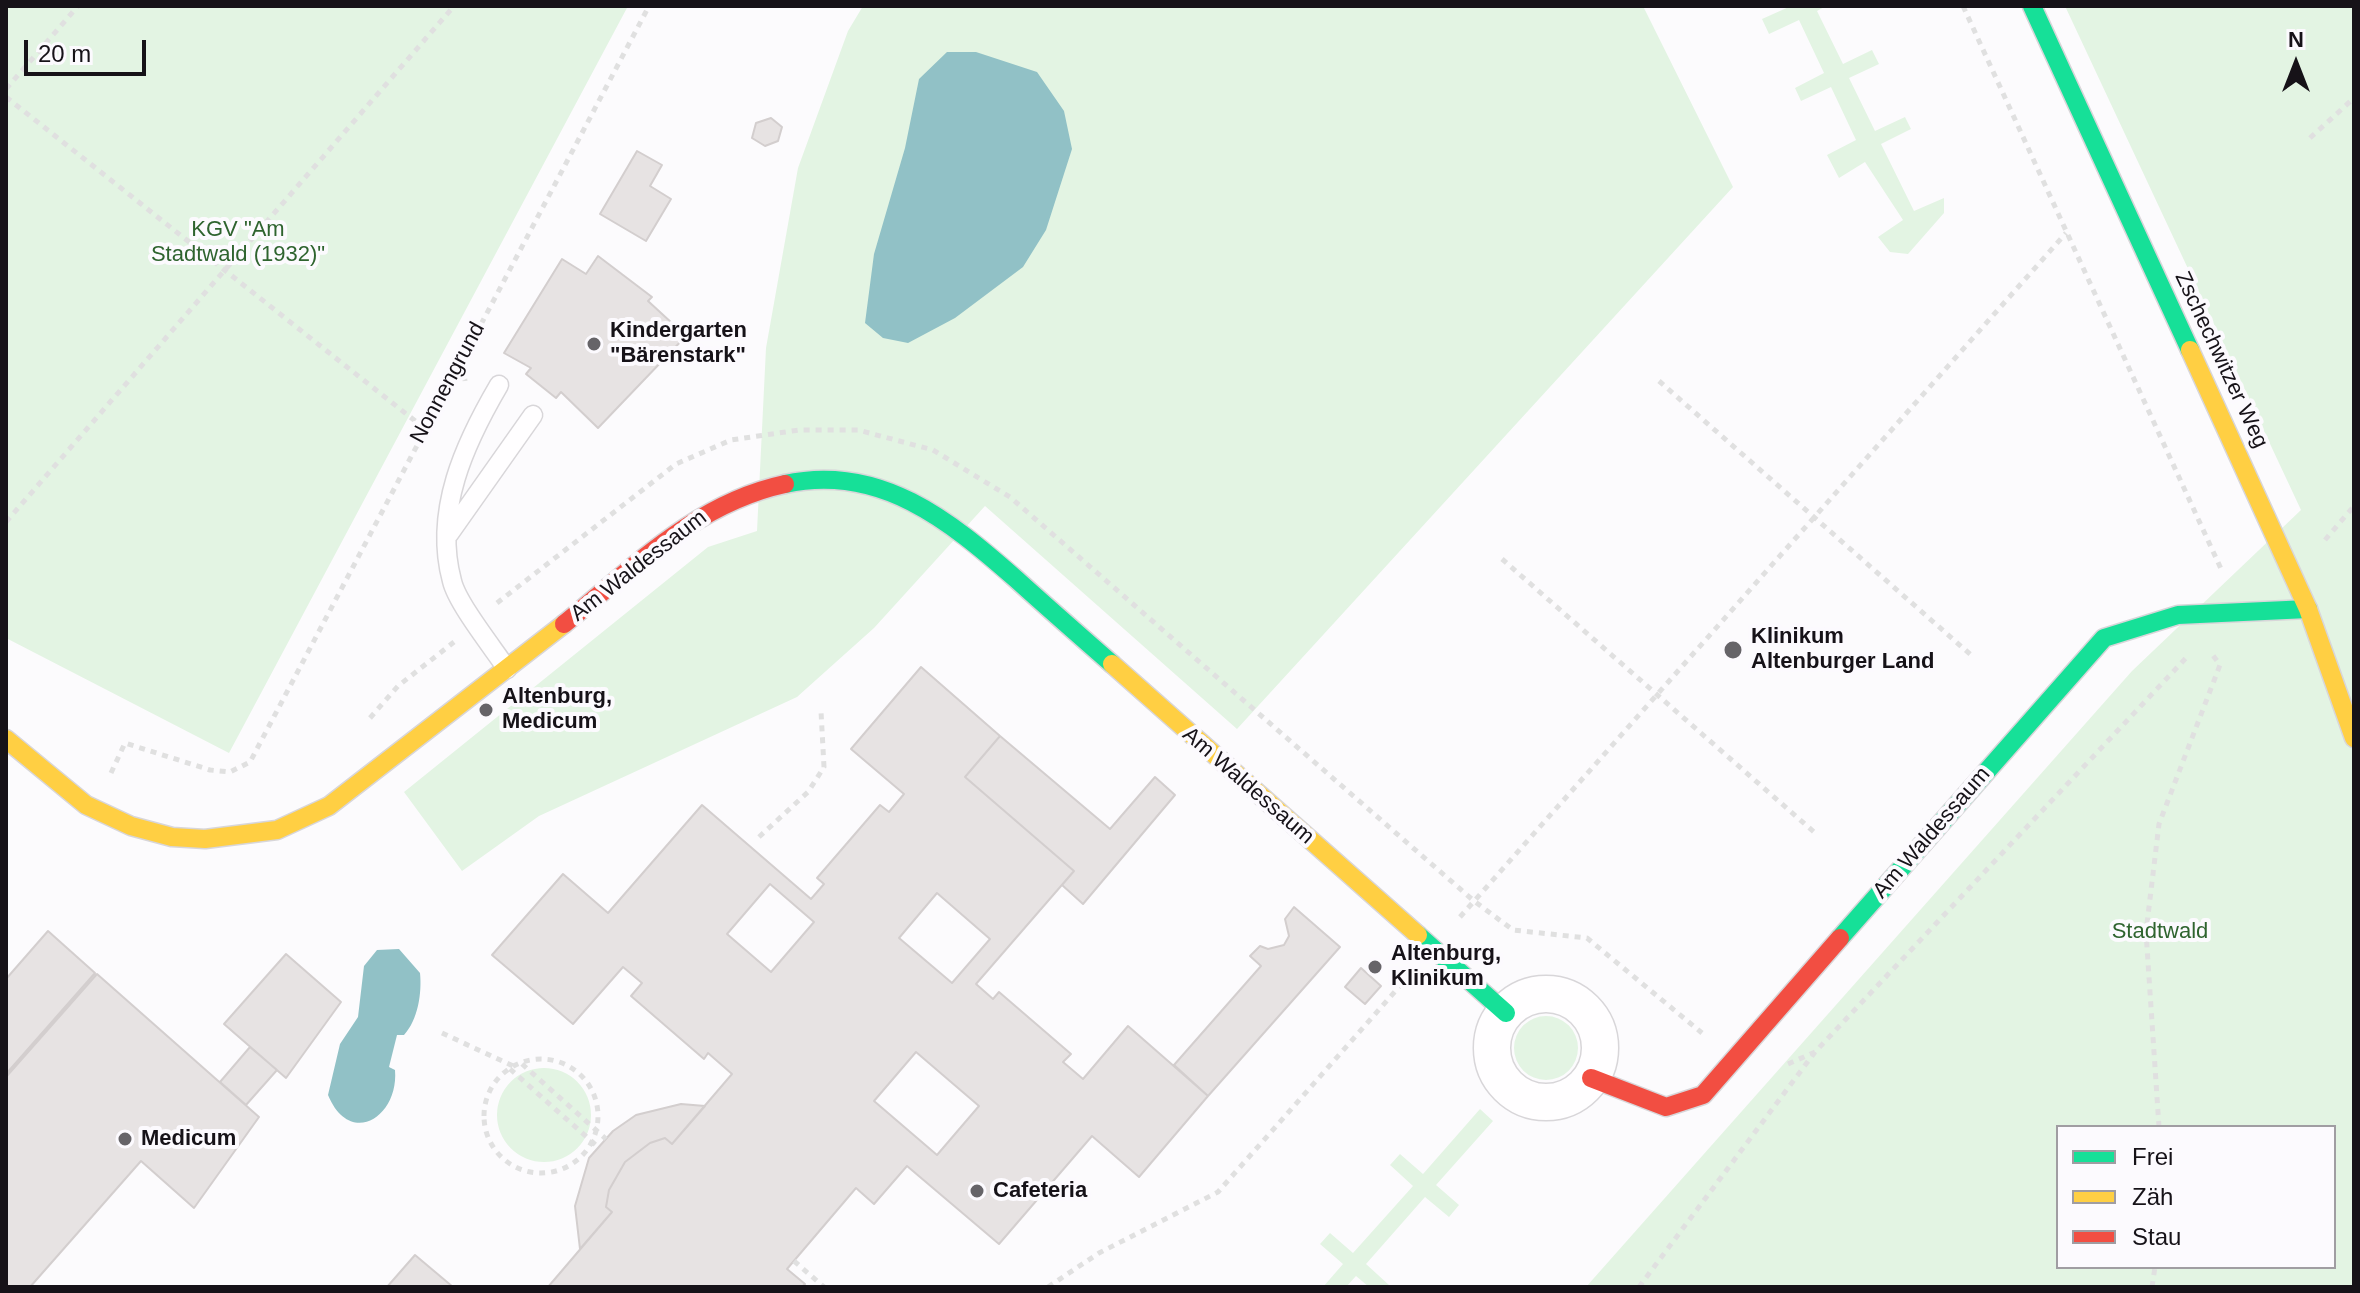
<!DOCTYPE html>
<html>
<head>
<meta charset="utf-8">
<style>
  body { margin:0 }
  #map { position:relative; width:2360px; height:1293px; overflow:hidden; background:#fcfbfd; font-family:Arial,sans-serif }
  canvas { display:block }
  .frame { position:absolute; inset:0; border:8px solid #161218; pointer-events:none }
  .legend { position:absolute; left:2056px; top:1125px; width:280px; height:144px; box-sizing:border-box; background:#fcfafe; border:2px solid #a09da2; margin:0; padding:10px 14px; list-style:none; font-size:24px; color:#161218 }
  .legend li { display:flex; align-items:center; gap:16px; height:40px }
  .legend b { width:40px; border:2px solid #a09da2 }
  .north { position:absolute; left:2256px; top:24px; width:80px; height:80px; -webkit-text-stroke:6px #fcfafe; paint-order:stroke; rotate:0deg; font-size:22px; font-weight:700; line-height:32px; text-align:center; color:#161218 }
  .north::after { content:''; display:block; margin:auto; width:28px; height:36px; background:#161218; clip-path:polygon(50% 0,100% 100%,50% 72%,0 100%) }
  .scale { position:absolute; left:24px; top:40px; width:122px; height:36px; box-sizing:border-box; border:4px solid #161218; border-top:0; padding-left:10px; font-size:24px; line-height:28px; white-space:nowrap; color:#161218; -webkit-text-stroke:6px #fcfafe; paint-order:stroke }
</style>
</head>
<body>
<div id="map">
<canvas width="2360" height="1293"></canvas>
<div class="frame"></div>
<ul class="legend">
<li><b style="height:10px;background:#16e098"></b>Frei</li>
<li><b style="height:10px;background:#ffcf43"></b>Zäh</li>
<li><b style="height:10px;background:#f24e42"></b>Stau</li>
</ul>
<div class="north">N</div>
<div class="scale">20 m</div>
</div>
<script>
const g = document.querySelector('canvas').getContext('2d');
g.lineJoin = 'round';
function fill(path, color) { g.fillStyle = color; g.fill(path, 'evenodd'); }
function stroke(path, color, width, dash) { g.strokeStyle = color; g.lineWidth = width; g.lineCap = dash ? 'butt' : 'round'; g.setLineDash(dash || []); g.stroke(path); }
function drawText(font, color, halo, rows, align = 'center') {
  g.font = font + ' Arial,sans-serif'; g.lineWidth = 8; g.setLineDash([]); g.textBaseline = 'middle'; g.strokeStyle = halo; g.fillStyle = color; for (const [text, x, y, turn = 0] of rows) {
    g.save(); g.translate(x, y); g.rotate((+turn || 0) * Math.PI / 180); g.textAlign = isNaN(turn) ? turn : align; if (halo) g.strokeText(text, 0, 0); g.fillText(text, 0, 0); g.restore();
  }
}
fill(new Path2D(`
  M6 6H628L229 753 6 638Z
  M863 6H1643L1733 187 1237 729 985 506 874 628 797 697 539 816 462 871 404 792 708 547 757 531 766 348 798 168 848 31Z
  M1791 6H1826L1817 11 1843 64 1872 50 1879 64 1849 78 1875 131 1905 117 1911 129 1881 144 1914 211 1944 198V213L1908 254 1890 252 1878 237 1903 220 1865 162 1839 178 1827 155 1856 140 1831 87 1801 101 1795 88 1824 73 1799 20 1769 34 1762 19Z
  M2065 6H2354V1287H1586L2132 671 2301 510ZM2058 1127H2334V1267H2058Z
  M1514 1048a32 32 0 1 1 64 0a32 32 0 1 1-64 0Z
  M497 1115a47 47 0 1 1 94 0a47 47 0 1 1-94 0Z
  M1480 1109 1493 1121 1436 1185 1459 1205 1449 1217 1425 1197 1366 1264 1389 1285 1387 1287H1369L1356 1276 1346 1287H1323L1343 1264 1320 1244 1330 1233 1353 1253 1413 1186 1390 1165 1400 1154 1423 1174Z`), '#e3f4e3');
fill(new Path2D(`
  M947 52H976L1037 72 1064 111 1072 149 1046 230 1023 267 955 318 908 343 883 338 865 323 874 254 905 148 919 79Z
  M399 949 420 973C422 993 418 1020 404 1035H397L389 1067 395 1070C399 1117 350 1148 328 1095L340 1044 358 1017 364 966 377 950Z`), '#91c1c6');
const building = new Path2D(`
  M771 118 782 127 778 141 765 146 752 138 756 123Z
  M637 151 662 165 650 186 671 199 646 241 600 214Z
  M598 256 652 297 648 301 686 336 598 428 561 392 556 398 526 374 531 368 504 353 562 259 586 274Z
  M921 667 1000 736 965 777 1074 871 976 984 993 999 999 992 1071 1054 1063 1062 1083 1079 1128 1026 1208 1096 1139 1177 1092 1136 999 1244 907 1166 874 1204 856 1188 787 1269 805 1284 802 1287H548L612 1212 606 1207 609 1190 625 1162 650 1143 665 1138 672 1144 732 1074 708 1053 704 1059 631 996 642 983 623 967 573 1024 492 955 563 874 608 913 702 805 811 899 824 884 817 878 880 805 889 812 904 794 851 749ZM770 884 814 922 771 972 727 934ZM937 893 990 939 952 983 899 938ZM916 1052 979 1106 937 1155 874 1101Z
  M1000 736 1110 829 1155 777 1175 795 1083 904 1062 885 1074 871 965 777Z
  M1294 907 1340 947 1208 1096 1174 1065 1261 966 1250 956 1260 946 1268 949 1284 945 1289 936 1285 919Z
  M48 931 95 973 6 1074V979Z
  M286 954 341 1002 286 1078 224 1024Z
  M1361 968 1381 986 1365 1004 1345 987Z
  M97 974 259 1117 194 1208 141 1161 30 1287H6V1077Z
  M250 1047 277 1070 246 1105 220 1082Z
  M681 1104 705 1106 672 1144 665 1138 650 1143 625 1162 609 1190 606 1207 612 1212 580 1249 575 1206 589 1158 613 1131 636 1115Z
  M415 1255 453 1287H387Z`);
fill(building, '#e7e3e3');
stroke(building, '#d3cece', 2);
const lane = new Path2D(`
  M499 385C465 443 433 511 452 581 457 603 493 648 507 669
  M449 534 533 415`);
const street = new Path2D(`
  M1492 1048a54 54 0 1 1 108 0a54 54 0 1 1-108 0Z`);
const fast = new Path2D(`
  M2032 6 2190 350
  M785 484C880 463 950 521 1016 579 1048 608 1080 636 1112 664
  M1418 935 1506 1013
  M1840 938 2104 638 2178 615 2308 609`);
const slow = new Path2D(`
  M2190 350 2308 609 2354 738
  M1112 664 1418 935
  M6 739 86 805 131 826 172 837 205 839 277 830 329 806 564 624`);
const jam = new Path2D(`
  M564 624C632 569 696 503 785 484
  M1591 1078 1666 1107 1703 1095 1840 938`);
stroke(lane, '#d8d6d9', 21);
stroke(street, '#d8d6d9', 39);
stroke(fast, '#d8d6d9', 21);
stroke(slow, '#d8d6d9', 21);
stroke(jam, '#d8d6d9', 21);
stroke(new Path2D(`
  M1963 6 2222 571
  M6 89 78 6
  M6 97 424 428
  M2310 138 2354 98
  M462 355 465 381
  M1659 381 1971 655
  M6 522 454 6
  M2325 540 2354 506
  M1502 559 1814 832
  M497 603 676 464 731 440 799 430H858L933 450 1010 497 1474 901 1513 930 1587 938 1702 1033
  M370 718 398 686 454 642
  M111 773 125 743 210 770 230 772 250 762 649 6
  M759 837 808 792 824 767 821 711
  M1460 917 2066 233
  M442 1033 513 1066
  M484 1116a57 57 0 1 1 114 0a57 57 0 1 1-114 0Z
  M522 1064 606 1139
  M1788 1064 1815 1052
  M510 1069 598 1147
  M2159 1127 2146 932 2159 824 2220 665 2212 654
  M794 1261 824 1287
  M1048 1287 1099 1253 1218 1192 1406 979
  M1639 1287 1815 1052 2186 658
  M2152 1287 2155 1267`), '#e0e0e0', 5, [6, 6]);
stroke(lane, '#fffeff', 18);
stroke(street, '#fffeff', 36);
stroke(fast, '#16e098', 18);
stroke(slow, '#ffcf43', 18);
stroke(jam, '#f24e42', 18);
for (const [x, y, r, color] of [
  [594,344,8,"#666468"],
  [1733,650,10,"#666468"],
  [486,710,8,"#666468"],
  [1375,967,8,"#666468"],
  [125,1139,8,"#666468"],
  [977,1191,8,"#666468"]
]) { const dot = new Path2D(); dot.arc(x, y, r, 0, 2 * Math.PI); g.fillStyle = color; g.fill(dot); stroke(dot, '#fcfafe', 3); }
drawText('22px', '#2f642f', '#fcfafe', [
  ["KGV \"Am",238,230],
  ["Stadtwald (1932)\"",238,255],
  ["Stadtwald",2160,932]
]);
drawText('bold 22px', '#161218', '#fcfafe', [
  ["Kindergarten",610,331],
  ["\"Bärenstark\"",610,356],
  ["Klinikum",1751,637],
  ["Altenburger Land",1751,662],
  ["Altenburg,",502,697],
  ["Medicum",502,722],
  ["Altenburg,",1391,954],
  ["Klinikum",1391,979],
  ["Medicum",141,1139],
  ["Cafeteria",993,1191]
], 'left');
drawText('22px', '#161218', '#fcfafe', [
  ["Zschechwitzer Weg",2221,360,65],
  ["Nonnengrund",448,383,-62],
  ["Am Waldessaum",639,566,-38],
  ["Am Waldessaum",1248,786,41],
  ["Am Waldessaum",1932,833,-49]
]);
</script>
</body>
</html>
